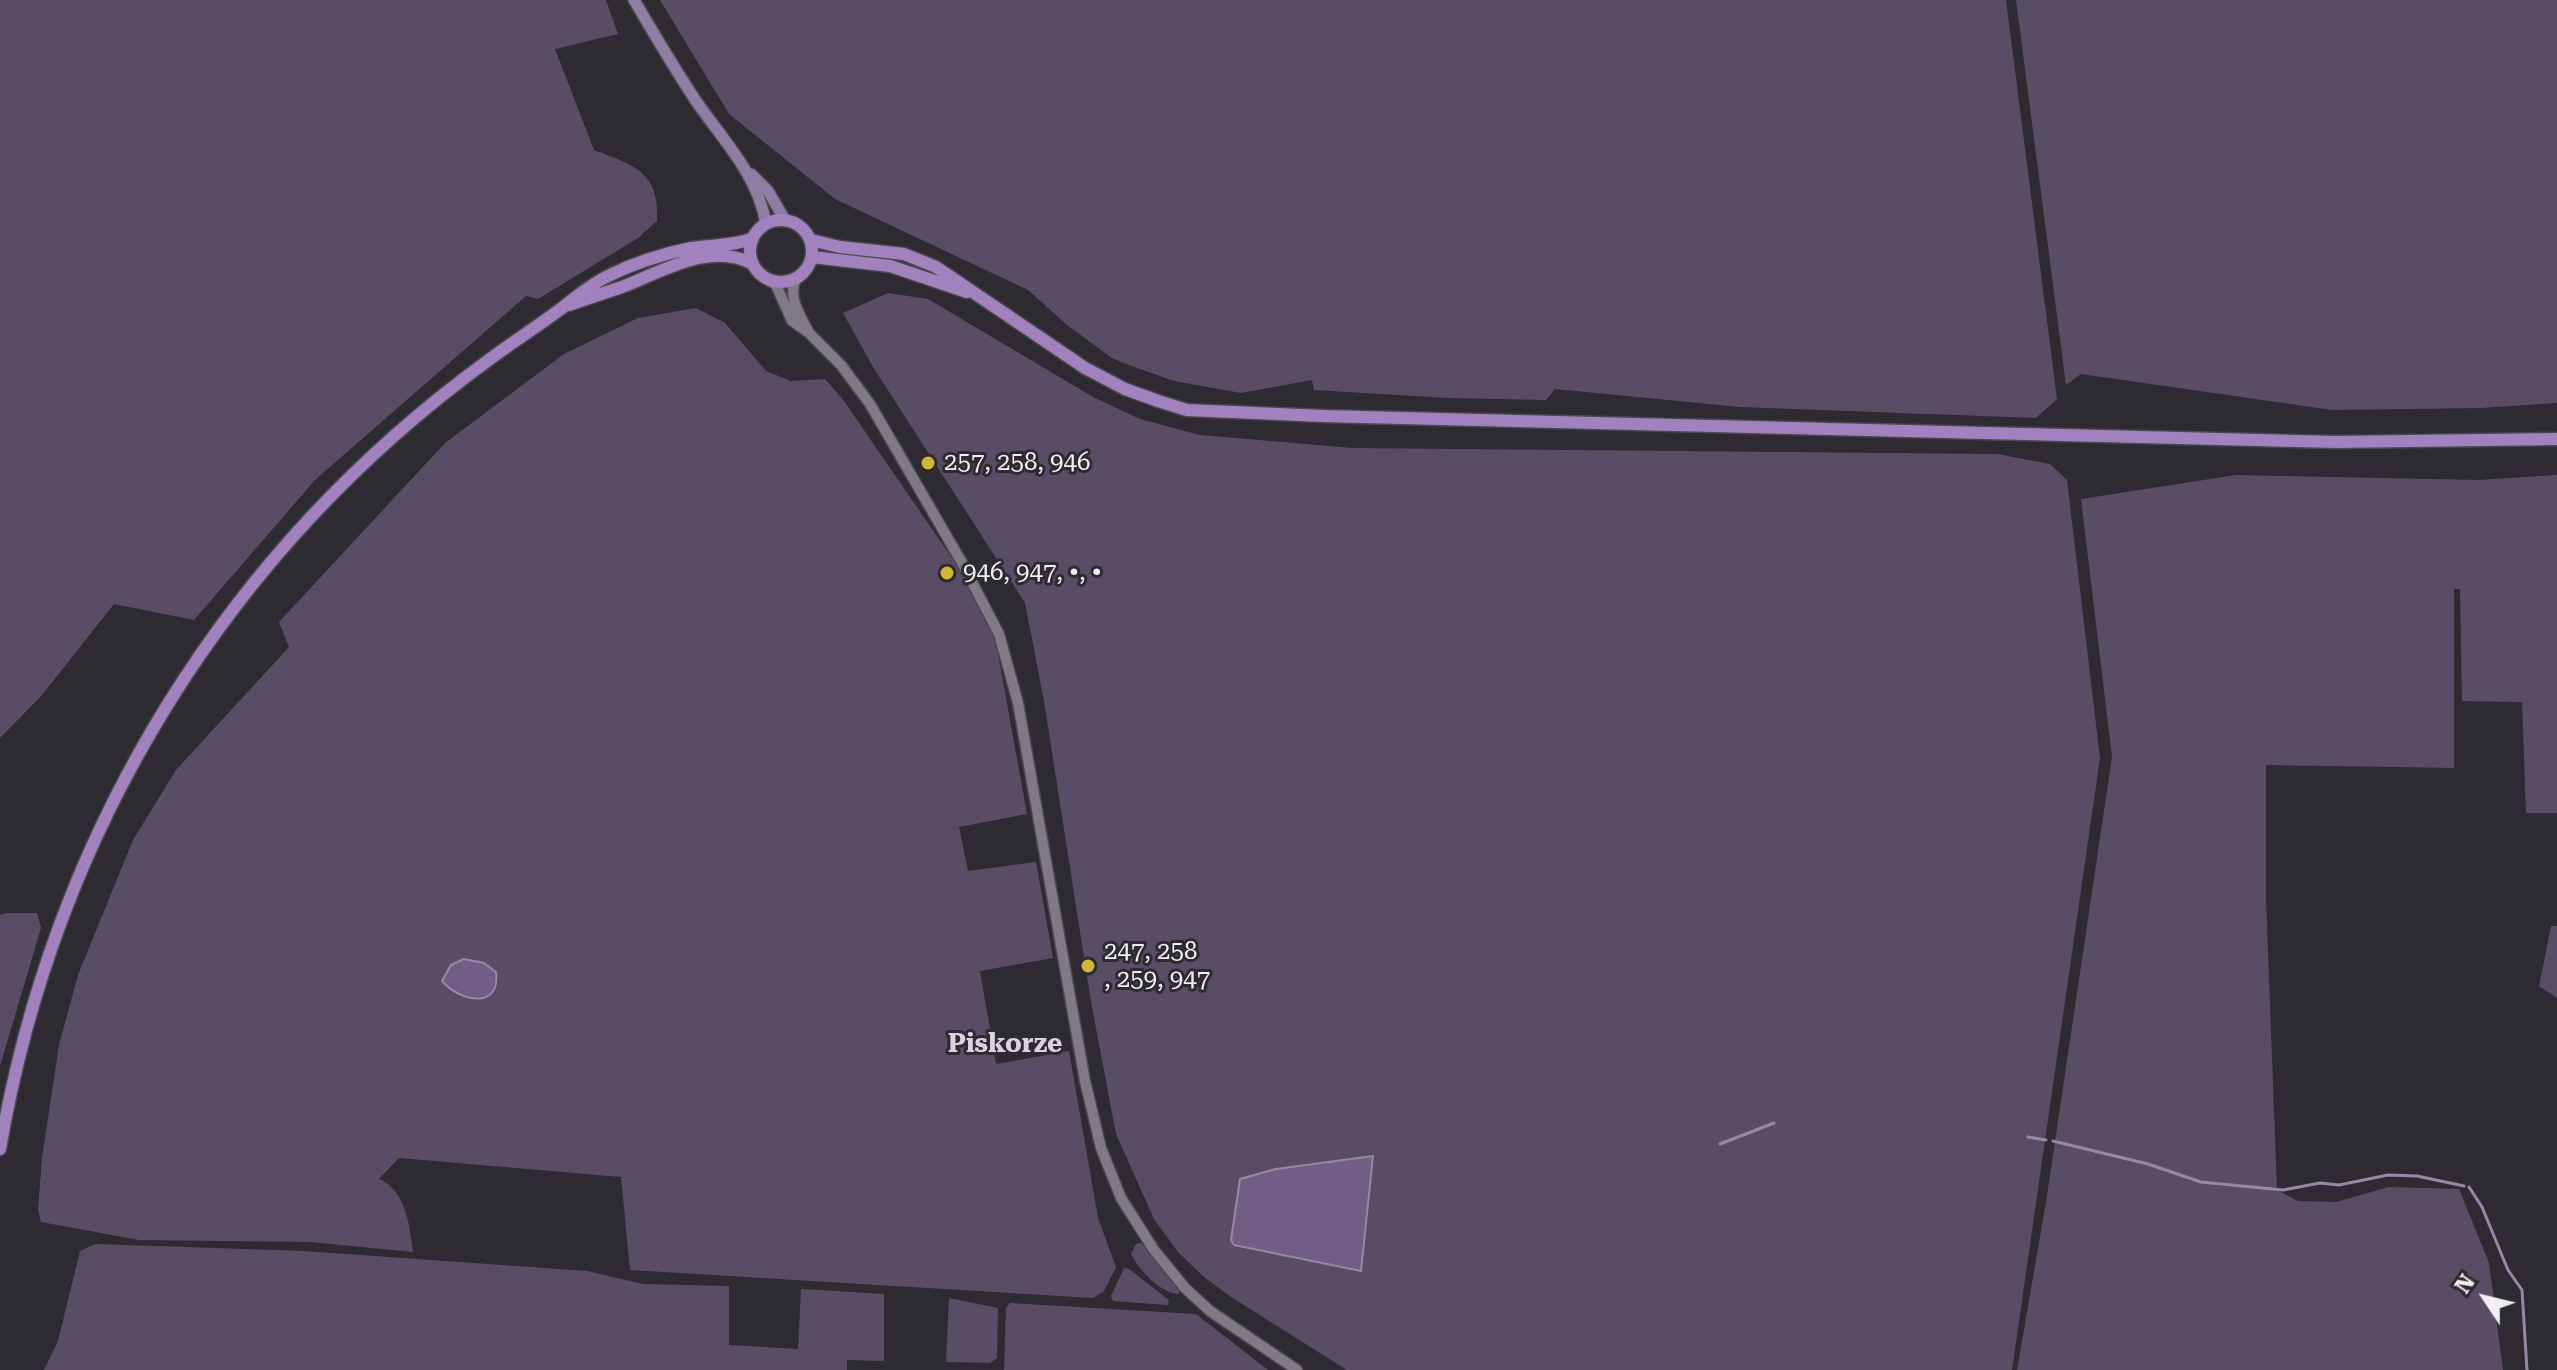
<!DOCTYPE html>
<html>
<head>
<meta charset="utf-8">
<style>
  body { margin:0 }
  #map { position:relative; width:2557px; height:1370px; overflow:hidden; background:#2e2a32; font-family:"Roboto Serif",serif }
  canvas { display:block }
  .north { position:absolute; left:2445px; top:1258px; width:80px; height:80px; -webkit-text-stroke:6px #2e2a32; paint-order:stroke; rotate:305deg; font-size:22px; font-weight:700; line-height:32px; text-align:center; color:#f1eef4 }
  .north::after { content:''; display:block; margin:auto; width:28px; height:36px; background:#f1eef4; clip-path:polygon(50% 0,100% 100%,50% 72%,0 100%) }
</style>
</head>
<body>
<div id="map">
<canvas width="2557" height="1370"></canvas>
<div class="north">N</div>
</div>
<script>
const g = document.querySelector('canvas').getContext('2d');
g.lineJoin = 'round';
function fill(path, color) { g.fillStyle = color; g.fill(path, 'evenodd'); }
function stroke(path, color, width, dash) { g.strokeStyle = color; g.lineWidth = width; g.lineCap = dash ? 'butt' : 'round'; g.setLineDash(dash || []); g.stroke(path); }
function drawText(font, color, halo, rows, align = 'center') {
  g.font = font + ' "Roboto Serif",serif'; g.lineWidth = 6; g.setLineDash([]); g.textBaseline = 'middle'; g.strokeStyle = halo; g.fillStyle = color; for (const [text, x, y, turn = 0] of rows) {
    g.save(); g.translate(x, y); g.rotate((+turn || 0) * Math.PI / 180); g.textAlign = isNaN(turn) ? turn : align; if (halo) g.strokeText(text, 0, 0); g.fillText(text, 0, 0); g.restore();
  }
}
fill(new Path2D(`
  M0 0H606L618 34 555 49 594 150C635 165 660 173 657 221L638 238 538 299 526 296 315 480 194 620 114 604 42 695 0 738Z
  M660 0H2006L2057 399 2036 418 1740 407 1555 389 1546 400 1448 398 1314 390 1312 380 1241 393 1174 381 1126 364 1112 358 1067 325 1028 290 835 199 729 114Z
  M2016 0H2557V403L2481 408 2332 410 2081 374 2066 385Z
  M888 293 928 299 1093 397 1140 419 1200 435 1353 448 1997 454 2050 464 2067 480 2100 758 2012 1370H1347L1231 1297 1204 1277 1178 1252 1154 1219 1116 1134 1091 1002 1044 701 1025 603 873 367 843 313Z
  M696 308 725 323 766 371 791 381 825 379 844 401 991 615 1027 814 959 827 968 871 1036 862 1053 958 980 971 996 1064 1069 1051 1098 1218 1116 1267 1104 1291 1093 1298 630 1270 621 1177 399 1158 379 1179C406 1190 410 1227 413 1252L310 1242 139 1240 41 1222 38 1210 42 1158 59 1045 78 975 133 840 176 770 289 647 279 622 445 443 564 354 638 318Z
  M2236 475 2478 480 2557 475V813H2526L2522 702 2462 701 2460 589H2454V768L2266 765V899L2277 1190 2298 1201 2336 1202 2389 1187 2459 1189 2489 1263 2503 1370H2017L2046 1202 2112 757 2081 499Z
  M6 913H37L41 928 0 1066V915Z
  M2551 926H2557V998L2539 986Z
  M1141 1243 1179 1289V1294C1160 1293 1139 1270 1131 1254L1136 1244Z
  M95 1244 304 1251 587 1271 643 1284 729 1286V1345L798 1349 801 1289 884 1294V1361L847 1360V1370H44L58 1341 80 1251Z
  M1124 1268 1129 1269 1169 1300 1168 1305 1113 1301 1111 1296Z
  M949 1298 998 1308 997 1358 990 1363 946 1362Z
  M1010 1303 1196 1314 1268 1370H1004L1006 1308Z`), '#594d65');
const water = new Path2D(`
  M464 959 484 963 496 972C501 1011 459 1001 442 981L451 965Z
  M1373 1156 1361 1271 1234 1245 1231 1240 1240 1179 1276 1169Z`);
fill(water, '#715d86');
stroke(water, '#9788a7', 2);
stroke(new Path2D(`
  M2028 1137 2046 1140
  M2053 1141 2148 1164 2201 1182 2283 1190 2320 1183 2339 1185 2388 1175 2417 1176 2464 1186
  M1720 1144 1774 1123
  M2469 1187 2482 1207 2508 1270 2522 1290 2527 1370`), '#9788a7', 3);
const tertiary = new Path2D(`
  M796 279C787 297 801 317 809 333
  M770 281 776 285 792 321 809 333 841 365 870 404 961 561 999 634 1018 703 1085 1081 1101 1148 1121 1198 1154 1250 1185 1288 1210 1311 1297 1370`);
const secondary = new Path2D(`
  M634 0C654 34 674 68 696 101 723 140 758 175 766 224
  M751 174 768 191 785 220`);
const primary = new Path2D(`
  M750 251a31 31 0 1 1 62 0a31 31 0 1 1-62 0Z
  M811 240 840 247 904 254 936 267 1085 368 1125 389 1158 401 1187 410 1323 416 2335 442 2557 439
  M812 257 890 266 967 292
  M569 305C586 299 604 293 622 287 662 272 709 241 753 264
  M0 1149C55 829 227 550 490 359 513 342 538 326 562 308 577 296 590 285 608 276 634 263 662 254 691 248 711 245 732 246 752 239`);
stroke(tertiary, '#4b474e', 13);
stroke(secondary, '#4b474e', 14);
stroke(primary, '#4b474e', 15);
stroke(tertiary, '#7f7a85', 10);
stroke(secondary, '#907da2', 11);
stroke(primary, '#a181be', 12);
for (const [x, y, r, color] of [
  [928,463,8,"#d2b736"],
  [947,573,8,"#d2b736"],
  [1088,966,8,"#d2b736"]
]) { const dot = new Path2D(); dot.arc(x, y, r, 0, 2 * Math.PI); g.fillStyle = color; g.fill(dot); stroke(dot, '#2e2a32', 3); }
drawText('24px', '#f1eef4', '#2e2a32', [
  ["257, 258, 946",944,463],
  ["946, 947, •, •",963,573],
  ["247, 258",1104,952],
  [", 259, 947",1104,980]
], 'left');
drawText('bold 26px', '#d8d3de', '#2e2a32', [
  ["Piskorze",1005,1044]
]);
</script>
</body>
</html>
